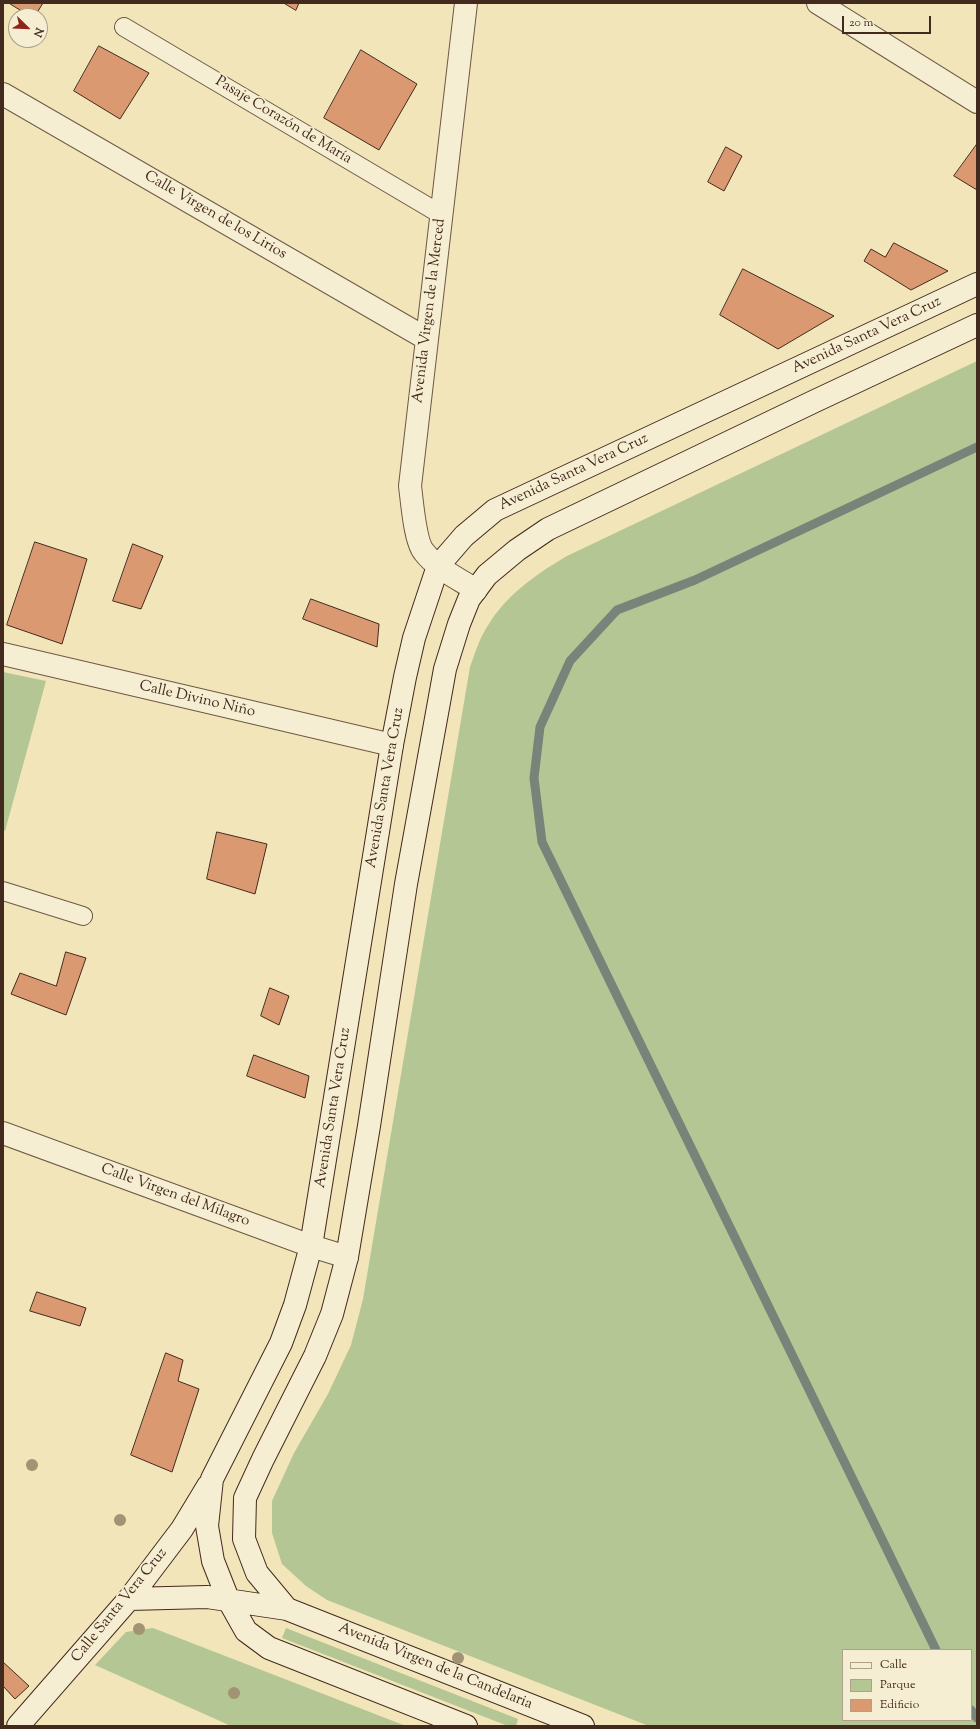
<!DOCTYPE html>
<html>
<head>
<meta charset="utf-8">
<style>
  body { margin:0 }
  #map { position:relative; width:980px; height:1729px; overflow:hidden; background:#f1e5b9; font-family:"Sorts Mill Goudy",serif }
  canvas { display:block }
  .frame { position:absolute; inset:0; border:4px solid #432a1e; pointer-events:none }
  .legend { position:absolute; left:842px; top:1649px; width:130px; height:72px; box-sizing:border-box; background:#f6eed2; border:1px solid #aea08a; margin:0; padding:5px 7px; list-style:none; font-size:12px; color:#432a1e }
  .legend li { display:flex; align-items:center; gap:8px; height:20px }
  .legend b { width:20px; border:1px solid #aea08a }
  .north { position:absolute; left:8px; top:8px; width:40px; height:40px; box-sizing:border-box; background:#f6eed2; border:1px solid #aea08a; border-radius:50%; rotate:113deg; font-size:11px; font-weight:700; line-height:16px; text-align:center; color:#432a1e }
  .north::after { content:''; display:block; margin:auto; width:14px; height:18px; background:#8f2418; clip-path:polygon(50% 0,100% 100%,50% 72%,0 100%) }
  .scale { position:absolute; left:842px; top:16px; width:89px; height:18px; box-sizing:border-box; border:2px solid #432a1e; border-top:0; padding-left:5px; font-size:12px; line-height:14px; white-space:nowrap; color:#432a1e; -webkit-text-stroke:3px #f6eed2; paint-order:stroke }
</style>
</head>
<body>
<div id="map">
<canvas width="980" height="1729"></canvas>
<div class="frame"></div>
<ul class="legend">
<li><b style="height:5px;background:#f6eed2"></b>Calle</li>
<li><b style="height:11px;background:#b4c694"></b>Parque</li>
<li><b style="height:11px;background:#db9971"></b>Edificio</li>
</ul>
<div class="north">N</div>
<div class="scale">20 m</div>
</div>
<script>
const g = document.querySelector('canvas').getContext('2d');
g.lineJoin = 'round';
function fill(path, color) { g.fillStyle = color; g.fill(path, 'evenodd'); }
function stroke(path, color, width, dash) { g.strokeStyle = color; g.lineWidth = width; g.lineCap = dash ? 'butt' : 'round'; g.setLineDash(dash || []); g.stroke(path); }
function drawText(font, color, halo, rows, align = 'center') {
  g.font = font + ' "Sorts Mill Goudy",serif'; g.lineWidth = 3.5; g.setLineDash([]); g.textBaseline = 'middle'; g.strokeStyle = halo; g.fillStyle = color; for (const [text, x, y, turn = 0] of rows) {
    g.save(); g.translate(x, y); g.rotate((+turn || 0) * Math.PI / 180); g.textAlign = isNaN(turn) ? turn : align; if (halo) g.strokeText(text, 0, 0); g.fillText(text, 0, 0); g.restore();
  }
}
fill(new Path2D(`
  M977 361V1726H649L327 1600 306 1586 282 1564 272 1533V1501L294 1453 328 1394 351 1345 363 1299 470 667C475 654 479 639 487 627 506 595 535 575 567 556ZM843 1650H971V1720H843Z
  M3 672 46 681 5 831 3 830Z
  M153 1628 406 1726H231L95 1665 126 1632Z
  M286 1628 518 1719 516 1726H508L282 1638Z`), '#b4c694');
stroke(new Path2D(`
  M936 1650 542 842 534 778 540 727 570 661 617 610 695 580 977 447
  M971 1710 977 1718`), '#788379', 9);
const building = new Path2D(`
  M9 3H43L35 16H30Z
  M284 3H299L296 10Z
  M99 46 149 73 120 119 74 91Z
  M361 50 417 84 379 150 324 118Z
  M977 144V190L954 176Z
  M726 147 742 156 724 191 708 182Z
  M894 243 948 271 911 290 864 261 871 249 885 257Z
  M743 269 834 316 778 349 720 315Z
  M35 542 87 559 62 644 7 625Z
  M133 544 163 556 141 609 113 601Z
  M311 599 379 624 377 647 303 619Z
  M217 832 267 844 255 894 207 879Z
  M66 952 86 958 66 1015 11 994 20 973 56 986Z
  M270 988 289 996 279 1025 261 1016Z
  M254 1055 309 1076 305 1098 247 1076Z
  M37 1292 86 1308 80 1326 30 1311Z
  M166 1353 183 1360 178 1381 199 1389 172 1472 131 1455Z
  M3 1662 29 1686 15 1699 3 1686Z`);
fill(building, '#db9971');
stroke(building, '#432a1e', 1);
const service = new Path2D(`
  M124 27 442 215
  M3 891 83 916`);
const minor = new Path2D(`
  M466 3 410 486C412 501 415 542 424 552 437 569 459 579 476 590
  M818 3 977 102
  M3 94 427 339
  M3 654 392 745
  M3 1133 311 1246 347 1257`);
const secondary = new Path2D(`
  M129 1599 207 1597 287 1609 583 1726
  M287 1609 257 1573 244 1539 245 1498 263 1459 315 1356 332 1314 347 1257 369 1126 406 884 445 669 459 624 469 599 487 575 517 550 548 529 815 401 977 325
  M18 1726 129 1599 182 1529 208 1486
  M466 1726 269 1648 246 1631 228 1599 213 1561 207 1526 212 1479 281 1343 295 1305 311 1246 392 745 405 677 414 638 438 566 464 536 495 510 977 284`);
stroke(service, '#6e5945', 20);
stroke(minor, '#6e5945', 24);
stroke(secondary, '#432a1e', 24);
stroke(service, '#f6eed2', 18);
stroke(minor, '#f6eed2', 22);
stroke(secondary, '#f6eed2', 22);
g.fillStyle = '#a19474';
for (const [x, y] of [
  [32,1465],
  [120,1520],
  [139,1629],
  [458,1658],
  [234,1693]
]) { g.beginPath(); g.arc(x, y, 6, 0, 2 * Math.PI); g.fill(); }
drawText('15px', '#432a1e', '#f6eed2', [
  ["Pasaje Corazón de María",283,121,31],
  ["Calle Virgen de los Lirios",215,216,30],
  ["Avenida Virgen de la Merced",430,311,-83],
  ["Avenida Santa Vera Cruz",867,336,-25],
  ["Avenida Santa Vera Cruz",574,473,-25],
  ["Calle Divino Niño",197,700,13],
  ["Avenida Santa Vera Cruz",386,788,-80],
  ["Avenida Santa Vera Cruz",334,1108,-81],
  ["Calle Virgen del Milagro",175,1196,20],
  ["Calle Santa Vera Cruz",120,1606,-51],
  ["Avenida Virgen de la Candelaria",435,1667,22]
]);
</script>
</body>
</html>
